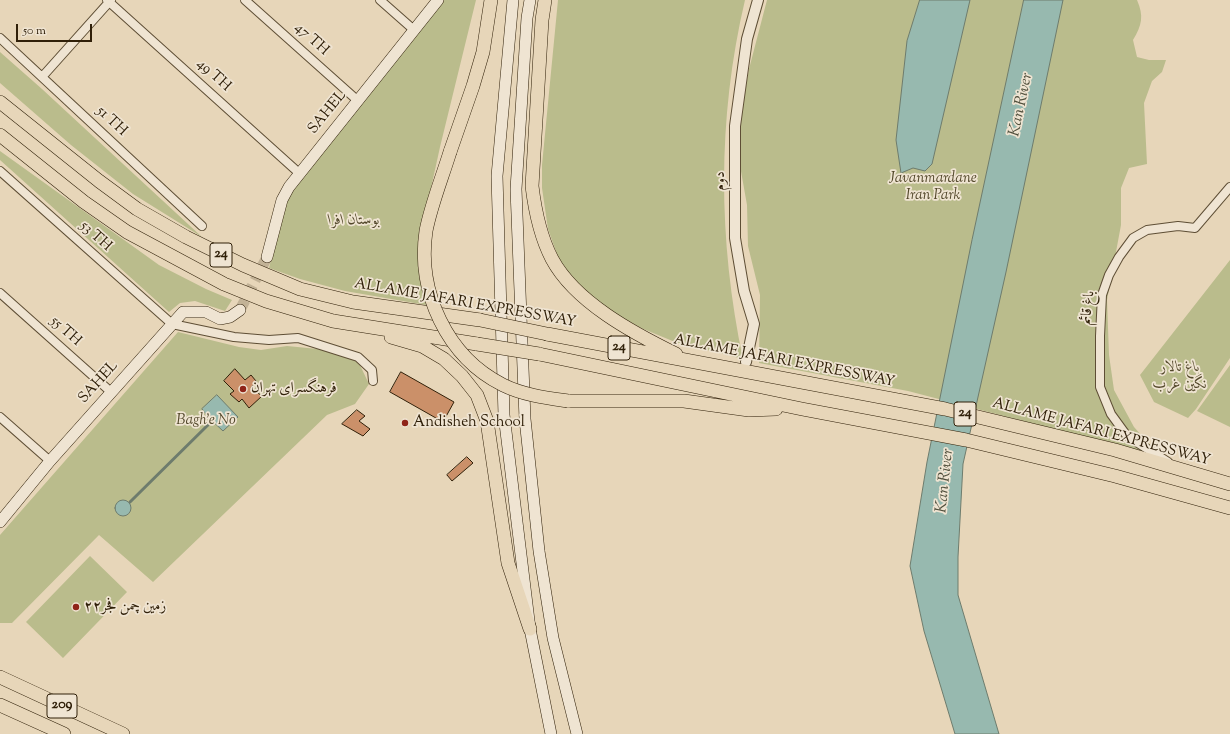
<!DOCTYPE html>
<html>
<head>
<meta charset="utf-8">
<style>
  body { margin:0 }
  #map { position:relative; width:1230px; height:734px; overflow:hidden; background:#e7d6b9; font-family:"Sorts Mill Goudy",serif }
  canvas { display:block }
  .scale { position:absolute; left:16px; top:24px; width:76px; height:18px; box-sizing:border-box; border:2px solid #302009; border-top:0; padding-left:5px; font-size:12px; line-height:14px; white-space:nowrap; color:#302009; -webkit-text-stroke:3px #efe4d2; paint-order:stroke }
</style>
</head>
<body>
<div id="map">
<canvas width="1230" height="734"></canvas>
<div class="scale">50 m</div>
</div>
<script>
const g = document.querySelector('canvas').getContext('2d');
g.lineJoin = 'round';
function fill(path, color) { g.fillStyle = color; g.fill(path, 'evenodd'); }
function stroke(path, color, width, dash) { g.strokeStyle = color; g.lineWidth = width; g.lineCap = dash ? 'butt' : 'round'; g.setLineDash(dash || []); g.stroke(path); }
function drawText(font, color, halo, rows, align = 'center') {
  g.font = font + ' "Sorts Mill Goudy",Amiri,serif'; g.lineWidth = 3.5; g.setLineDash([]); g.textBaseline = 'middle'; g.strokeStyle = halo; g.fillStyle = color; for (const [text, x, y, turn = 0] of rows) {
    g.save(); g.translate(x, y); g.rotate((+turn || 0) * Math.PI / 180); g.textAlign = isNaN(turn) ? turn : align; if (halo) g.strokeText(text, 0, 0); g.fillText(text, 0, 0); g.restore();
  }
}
fill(new Path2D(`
  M444 0H476L440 147 419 243 418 262 420 280 426 305 345 291 300 279 269 268 285 203 291 191Z
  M558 0H745C717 119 718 240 743 359L675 342 641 328 607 309 582 289 559 260 548 229 542 188V165Z
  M767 0H1137C1144 16 1142 25 1133 40L1137 57 1149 60H1166L1162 72 1152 81 1144 103 1147 164 1129 168 1121 188V225L1107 300 1109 355 1114 390 1134 427 1161 457 908 391 759 363 760 295 748 246 747 205 739 160 740 121 749 69Z
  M0 52 42 89 202 237 133 194 71 145 0 83Z
  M0 151 159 265 206 289 232 300 225 311 195 301 180 303 169 312 0 160Z
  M1230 260V358L1196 409 1188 418 1154 402 1140 375Z
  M178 332 239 347 261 350 287 346 318 349 358 361 369 384 355 404 327 415 153 582 99 535 12 623H0V535Z
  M1230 365V427L1197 411Z
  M90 556 127 592 63 658 26 622Z`), '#babc8c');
const water = new Path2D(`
  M920 0H970L932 164 925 171 913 168 901 173 896 140 907 41Z
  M1024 0H1063L1006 272 963 464 958 557V595L999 734H955L924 631 910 566 927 462 972 240Z
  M217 395 238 417 223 431 208 417 202 409Z
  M115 508a8 8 0 1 1 16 0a8 8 0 1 1-16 0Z`);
fill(water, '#97b9af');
stroke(water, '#6e7c6d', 1);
stroke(new Path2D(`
  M130 502 212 421`), '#6e7c6d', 3);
const building = new Path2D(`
  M235 369 245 380 251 375 256 381 251 388 262 396 249 408 242 399 239 402 230 394 234 391 224 381Z
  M401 372 454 402 443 422 390 392Z
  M357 410 365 416 359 421 370 429 363 436 342 424Z
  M467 457 473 463 452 481 447 475Z`);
fill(building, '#cb9069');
stroke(building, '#302009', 1);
stroke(new Path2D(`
  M240 310 267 257`), '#c2b296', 11, [11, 5.5]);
const minor = new Path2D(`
  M107 0 299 173
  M245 0 357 100
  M380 0 414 30
  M0 38 202 226
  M42 77 111 0
  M0 171 172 324 234 337 269 340 298 338 358 357 372 370 373 381
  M0 293 111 392
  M0 417 50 461
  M1168 462 1127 436 1111 414 1100 387V336L1102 295 1109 275 1119 257 1133 238 1147 230 1178 226 1195 228 1230 187`);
const tertiary = new Path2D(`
  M746 362 754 324 744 291 735 238V126L747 39 758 0`);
const secondary = new Path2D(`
  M513 0 497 176 504 415 530 629 551 734
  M530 0 527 18 516 189 525 419 539 551 553 638 577 734
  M267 257 282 200 289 187 438 0
  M0 522 50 461 183 312H206L220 319 230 317 240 310`);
const primary = new Path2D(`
  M0 677 123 734
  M0 705 64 734`);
const trunk = new Path2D(`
  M545 0 542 20 532 186C535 211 540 236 552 259 575 302 633 333 676 354
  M0 102 99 181 137 209 186 237 243 265 300 289 353 302 480 320
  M0 135 84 202 127 232 224 284 266 301 333 321 477 344
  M450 152 473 86 483 52 491 0
  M547 334 945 409 1115 450 1230 484
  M391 337 422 346 444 359 462 376 477 395 487 421 508 563 530 629
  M539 354 802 409 966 440 1115 476 1230 508
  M568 401H684L749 410 776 409`);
stroke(minor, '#5e4e35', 10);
stroke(tertiary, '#5e4e35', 12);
stroke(secondary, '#302009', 12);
stroke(primary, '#302009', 14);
stroke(trunk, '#302009', 14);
stroke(minor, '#efe4d2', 8);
stroke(tertiary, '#efe4d2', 10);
stroke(secondary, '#efe4d2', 11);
stroke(primary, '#e7d6b9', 13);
stroke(trunk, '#e7d6b9', 13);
const trunkBridge = new Path2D(`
  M450 152C442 178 431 205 426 231 417 292 447 357 503 385 523 395 547 398 568 401
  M480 320 547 334
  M477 344 539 354`);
stroke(trunkBridge, '#302009', 14, []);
stroke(trunkBridge, '#e7d6b9', 13);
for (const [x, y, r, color] of [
  [243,389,4,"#8f2418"],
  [405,423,4,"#8f2418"],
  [76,607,4,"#8f2418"]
]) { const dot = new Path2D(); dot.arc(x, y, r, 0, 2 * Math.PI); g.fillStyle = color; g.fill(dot); stroke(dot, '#efe4d2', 1.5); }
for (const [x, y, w] of [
  [221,255,22],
  [619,348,22],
  [965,414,22],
  [62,706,30]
]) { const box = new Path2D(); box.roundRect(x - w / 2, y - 12, w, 24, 3); g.fillStyle = '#efe4d2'; g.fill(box); stroke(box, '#302009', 1); }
drawText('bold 14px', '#302009', null, [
  ["24",221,255],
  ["24",619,348],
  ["24",965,414],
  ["209",62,706]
]);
drawText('15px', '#302009', '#efe4d2', [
  ["47 TH",311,40,42],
  ["49 TH",213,76,42],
  ["SAHEL",328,113,-51],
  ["51 TH",111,122,43],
  ["دوم",721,181,-90],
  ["53 TH",95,237,42],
  ["ALLAME JAFARI EXPRESSWAY",465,304,10],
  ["باغ قائم",1089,308,-83],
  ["55 TH",65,332,42],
  ["ALLAME JAFARI EXPRESSWAY",784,362,11],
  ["SAHEL",99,383,-48],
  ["ALLAME JAFARI EXPRESSWAY",1101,433,15]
]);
drawText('italic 15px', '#52472a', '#efe4d2', [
  ["Javanmardane",933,179],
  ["Iran Park",933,196],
  ["بوستان افرا",354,221],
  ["باغ تالار",1180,368],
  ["نگین غرب",1180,385],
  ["Bagh'e No",206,421]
]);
drawText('15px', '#302009', '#efe4d2', [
  ["فرهنگسرای تهران",251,389],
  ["Andisheh School",413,423],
  ["زمین چمن فجر۲۲",84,607]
], 'left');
drawText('italic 16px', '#4f4e3b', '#efe4d2', [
  ["Kan River",1022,105,-78],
  ["Kan River",946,481,-84]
]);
</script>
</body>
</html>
